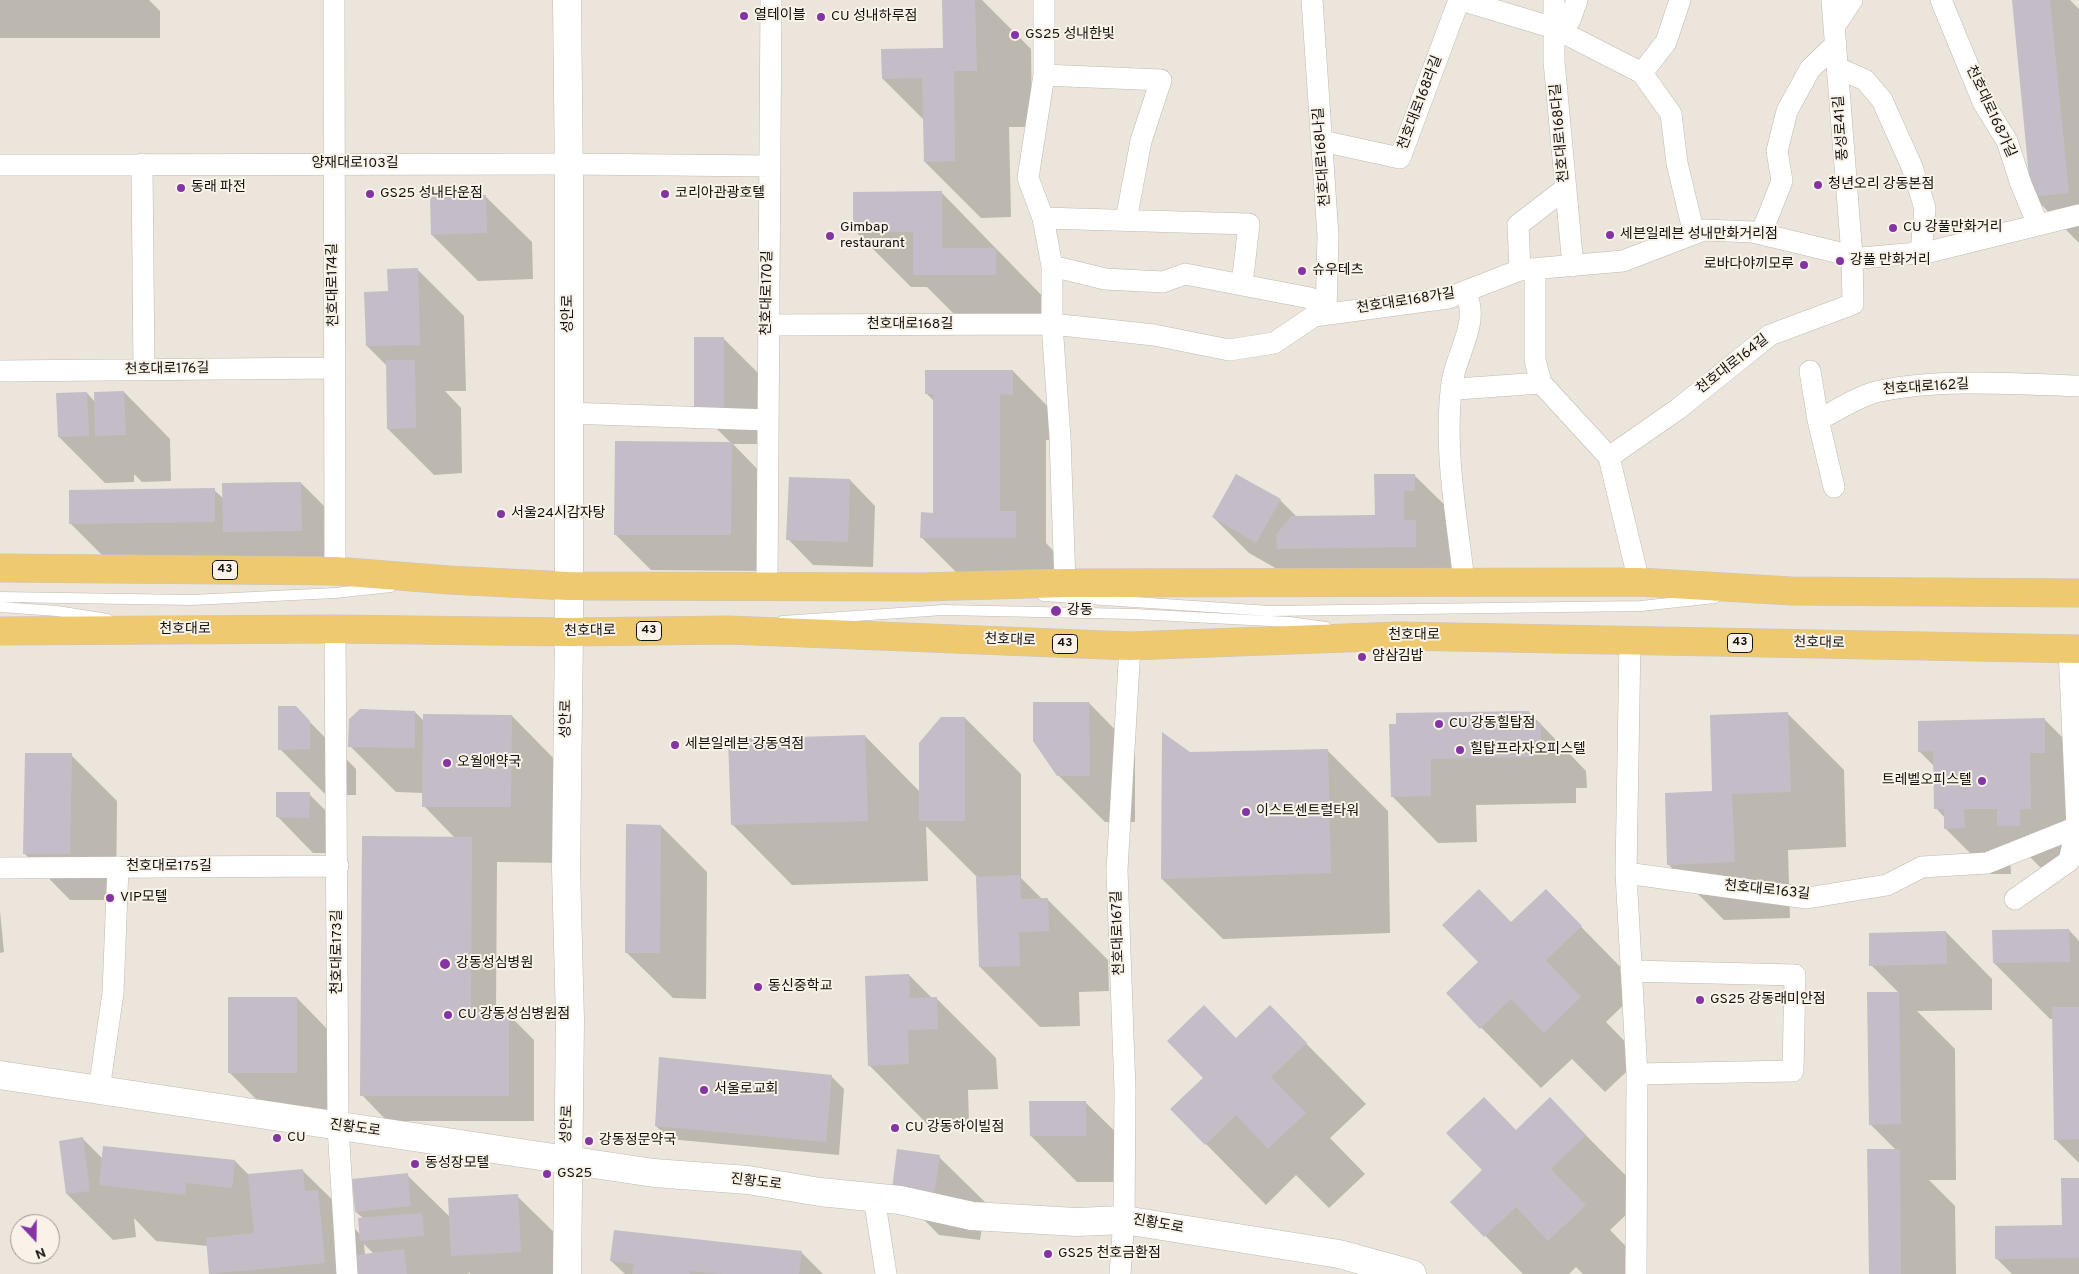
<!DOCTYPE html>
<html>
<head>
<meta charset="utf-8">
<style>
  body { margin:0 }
  #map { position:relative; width:2079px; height:1274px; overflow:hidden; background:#ece5db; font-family:Overpass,sans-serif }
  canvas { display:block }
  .north { position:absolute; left:10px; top:1214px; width:50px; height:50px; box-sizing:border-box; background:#f9f2e8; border:1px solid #9d9891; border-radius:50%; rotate:159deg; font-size:14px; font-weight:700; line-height:20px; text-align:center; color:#14120e }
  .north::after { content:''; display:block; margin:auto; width:18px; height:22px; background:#8534a4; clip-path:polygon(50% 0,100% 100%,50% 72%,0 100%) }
</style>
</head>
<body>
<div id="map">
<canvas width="2079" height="1274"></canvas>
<div class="north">N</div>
</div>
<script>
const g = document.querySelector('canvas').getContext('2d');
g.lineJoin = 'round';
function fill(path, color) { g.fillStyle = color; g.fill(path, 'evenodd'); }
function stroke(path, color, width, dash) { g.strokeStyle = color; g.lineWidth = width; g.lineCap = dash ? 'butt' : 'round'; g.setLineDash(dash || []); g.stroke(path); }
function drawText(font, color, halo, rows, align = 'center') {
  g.font = font + ' Overpass,"Noto Sans KR",sans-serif'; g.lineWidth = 4; g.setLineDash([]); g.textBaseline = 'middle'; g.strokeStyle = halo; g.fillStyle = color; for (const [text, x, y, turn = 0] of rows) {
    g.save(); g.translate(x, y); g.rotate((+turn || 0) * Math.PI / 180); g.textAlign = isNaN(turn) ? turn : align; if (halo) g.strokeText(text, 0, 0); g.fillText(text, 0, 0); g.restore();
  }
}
fill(new Path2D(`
  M0 0H149L160 11V38H0Z
  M943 0H982L1031 49 1032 127H1009L1011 217 981 218 925 162 924 120 883 79 944 49Z
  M2014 0H2070L2079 9V243L2033 196Z
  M941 192 1051 305V330H970L927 287H911L855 231Z
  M485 196 532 242 533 279 478 281 432 235Z
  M418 270 464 316 466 391H445L461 408 462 473 434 475 388 429 387 366 367 346 389 292Z
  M723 338 759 374 760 444H733L768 480 767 571 651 570 615 534 731 443 696 408Z
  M1013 371 1059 418V440H1046V543L1061 559V584H968L922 538 934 514 935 402 926 393Z
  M124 392 170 439 171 481 142 482 134 474V482L105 483 59 437 87 393 95 402Z
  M1414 475 1461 521 1450 537V556L1461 567 1324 594 1298 568 1293 578 1249 553 1213 517 1237 476 1280 500 1297 517 1376 516Z
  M850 480 875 506 873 567 813 565 788 539Z
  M301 483 337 519 338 566 117 570 70 523 214 490 224 499Z
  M1089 703 1135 750V822H1105L1058 775Z
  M295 707 356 769V795H326L280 749Z
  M415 712 424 721 512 716 567 772V863L497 862 496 1014H508L534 1040V1121H387L362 1095 455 838 424 806V793L396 792 350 746Z
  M1529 712 1586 771 1587 788H1576V803L1476 805 1477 842 1438 843 1392 796 1397 725Z
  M1788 714 1844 770 1846 847 1788 850 1790 918 1724 920 1668 864 1714 792Z
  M965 718 1021 774V878L1043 900 1047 899 1108 960 1109 991 1079 992 1080 1026 1040 1027 980 967 977 877 926 826 928 881 792 885 732 824 865 736 920 792Z
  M2044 719 2079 754 2077 854 2045 872 2028 855H2010L2011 874H1991L1945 828V818L1936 808 1935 767 1919 751Z
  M1328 751 1388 811 1390 933 1223 939 1162 879 1189 753Z
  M71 755 117 801 116 900H70L24 853Z
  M309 794 345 830V853H313L277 816Z
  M661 826 707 872 706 999 673 998 626 952Z
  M1546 891 1641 988 1606 1022 1641 1058 1605 1092 1572 1059 1541 1088 1447 993 1480 962Z
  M0 911 4 952 0 953Z
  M2069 930 2079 941V1163L2055 1139 2054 1019H2050L1994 963Z
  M1946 932 1992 979V1010L1917 1011 1955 1049 1956 1180H1929L1955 1206 1956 1274H1870L1896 1150 1870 1124 1899 993 1871 965Z
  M909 975 932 998H936L996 1058 998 1089 968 1090 969 1124 929 1126 869 1065Z
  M297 998 333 1035V1109H266L229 1072Z
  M1270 1007 1366 1104 1330 1138 1365 1174 1329 1208 1296 1175 1266 1205 1206 1144 1204 1078 1237 1039Z
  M831 1076 844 1089 839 1155 669 1139 656 1126Z
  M1550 1099 1646 1196 1610 1230 1645 1266 1637 1274H1583L1576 1267 1569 1274H1523L1452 1202Z
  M1085 1102 1132 1148V1182H1077L1031 1136Z
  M83 1139 103 1159 235 1161 249 1175 302 1170 349 1216V1223L360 1234 364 1219 356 1212 407 1175 450 1217 517 1196 564 1242 565 1274H471L468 1272 469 1274H211L208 1246 156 1241 134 1218 136 1237 113 1240 67 1194ZM364 1244 374 1254 365 1255Z
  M939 1157 986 1203 980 1240 939 1235 893 1188Z
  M2079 1179V1274H2012L1996 1258 2063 1227Z
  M801 1252 823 1274H625L611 1261Z`), '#0003');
fill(new Path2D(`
  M942 0H975L977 71H954L955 161 924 162 922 78 882 79 881 49 943 48Z
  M2012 0H2050L2069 193 2031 197Z
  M942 191V248H996V275H913V232H853V192Z
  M486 195 487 233 431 235 430 196Z
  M418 268 420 345 366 346 364 292 388 291 387 269Z
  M694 337H724V408L694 409Z
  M386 360H415L416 428 387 429Z
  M925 370H1013V395L1000 394V511H1016V538H920L921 512 933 513V394H925Z
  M124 391 126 435 95 436 94 392Z
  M87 392 89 436 58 437 56 393Z
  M615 441 732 442 731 535H614Z
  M1236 474 1281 499 1256 543 1212 517Z
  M1374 474H1415V491H1404V520H1416V547L1277 549 1276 535 1291 516 1375 515Z
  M789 477 850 479 848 542 786 540Z
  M301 482 302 531 223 532 222 483Z
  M215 488V522L69 524V490Z
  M1033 702H1089L1090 776H1057L1033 741Z
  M278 706H296L310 721V749L278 750Z
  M360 709 415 711V748L348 747 349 719Z
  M1529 711V723H1541V742L1530 743 1531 757 1431 759V796L1391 797 1389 724H1396V713Z
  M1788 712 1791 792 1732 794 1735 862 1667 865 1665 793 1712 791 1710 715Z
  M423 714 512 715 511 807H422Z
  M941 717H965V821H919V743Z
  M2045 718V753H2030L2031 809H2020V826H1997V809H1964L1965 828 1944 829V809H1934L1933 751 1918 752V721Z
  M1162 732 1190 752 1328 749 1331 873 1161 879Z
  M865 735 868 821 731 825 728 739Z
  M25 753H72L70 854H23Z
  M276 792H310L309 818 276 817Z
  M626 824 661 825 660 953H625Z
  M362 836 472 837 471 1013H509V1096H360Z
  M1020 875 1021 899 1048 898 1049 931 1019 932 1020 966 979 967 976 877Z
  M1479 889 1511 922 1546 889 1582 926 1546 960 1581 997 1544 1033 1511 999 1480 1029 1446 993 1478 962 1442 925Z
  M2069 929 2070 962 1993 963 1992 930Z
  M1946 931 1947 964 1869 966V933Z
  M909 974 910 998 937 997 938 1029 908 1030 909 1064 868 1066 865 976Z
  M1867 992H1899L1901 1124 1869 1125Z
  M228 997H297V1073H228Z
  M1204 1005 1236 1038 1270 1005 1307 1043 1271 1077 1306 1113 1268 1149 1236 1115 1205 1145 1170 1109 1203 1078 1167 1041Z
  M2052 1007H2079V1139L2054 1140Z
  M659 1057 832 1075 826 1142 655 1126Z
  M1484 1097 1516 1130 1550 1097 1586 1135 1551 1169 1586 1205 1548 1241 1516 1207 1484 1237 1450 1202 1482 1170 1446 1133Z
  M1029 1101H1086V1136H1030Z
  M83 1137 90 1191 66 1194 59 1141Z
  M103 1146 235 1160 232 1188 186 1183 185 1195 99 1185Z
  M897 1149 940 1155 934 1195 892 1189Z
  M1867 1149H1900L1901 1274H1869Z
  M303 1169 305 1191 318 1190 325 1263 209 1274 206 1238 254 1233 248 1174Z
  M408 1173 411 1206 355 1212 352 1179Z
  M2061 1178H2079V1258L1995 1259V1226L2062 1225Z
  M518 1194 521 1252 451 1256 448 1198Z
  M422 1213 424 1236 360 1241 358 1218Z
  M614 1230 802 1251 799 1274H722L690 1271V1274H632L634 1264 610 1261Z
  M404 1249 407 1274H358L356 1255Z`), '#c4bcc6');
const lane = new Path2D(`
  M1043 596 1270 611 1641 606 1715 598
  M0 597 192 600 335 593 391 587
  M0 607 57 611 108 619
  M782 621 943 610 1134 614 1289 622 1326 627`);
const street = new Path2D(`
  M334 0 335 571
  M1044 0V75L1028 178 1043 218 1052 266V324L1060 437 1065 583
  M1312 0 1328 236 1326 314
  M1461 0 1554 28 1642 73 1671 114 1677 163 1694 234
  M1554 0V61L1573 266
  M1941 0 1983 102 2007 141 2021 184 2038 225
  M1834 27 1852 0
  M1554 28 1570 20 1577 0
  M1838 68 1865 80 1882 100 1912 167 1925 208 1921 252
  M1642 73 1666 42 1680 0
  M1044 75 1161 80 1141 141 1126 220
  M1322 141 1400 158 1459 0
  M142 164 144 370
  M0 165 569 164 769 166
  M1043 218 1249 224 1242 285
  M1761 234 1782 181 1777 151 1787 111 1810 69 1836 44
  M1052 266 1105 279 1163 282 1185 274 1310 298 1326 314
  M1535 269V360L1541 383 1609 457 1639 582
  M1520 270 1518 225 1566 188
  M768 325 1052 324 1154 335 1229 350 1274 343 1314 316 1448 298 1520 270 1623 261 1704 230 1753 232 1861 258 1929 252 2079 215
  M0 371 334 368
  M1810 371 1818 420 1834 487
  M1452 382 1457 389 1541 383
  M568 413 767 420
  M1818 420C1836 411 1862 394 1880 391 1940 378 2018 384 2079 386
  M1609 457 1678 409 1770 335 1853 304 1852 256 1832 0
  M1464 582C1457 517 1443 449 1452 383 1456 353 1481 322 1465 292
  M767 586 771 0
  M335 629 338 1127 347 1274
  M1630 641 1626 873 1637 1074 1636 1274
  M0 868 338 866
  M1626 873 1807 898 1887 885 1922 867 1987 863 2077 827 2069 649
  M2015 899 2069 861 2077 827
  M1631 971 1795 975 1793 1071 1637 1074
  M99 1090 113 993 118 867
  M874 1197 886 1274
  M1120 1274 1124 1220 1125 1090 1117 870 1130 646`);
const secondary = new Path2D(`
  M0 1075 654 1173 748 1180 820 1192 900 1200 972 1216 1076 1222 1124 1220 1339 1254 1412 1274
  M567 1274 570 1020 566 868 569 632V182L567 0`);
const primary = new Path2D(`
  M0 568 335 571 449 580 568 586 922 587 1065 583 1639 582 1791 591 2079 593
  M0 631 335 629 569 632 729 630 1130 646 1400 636 2079 649`);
stroke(lane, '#c0b9af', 11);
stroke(street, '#c0b9af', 22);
stroke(secondary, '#c0b9af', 29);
stroke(primary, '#c7c6c5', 29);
stroke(lane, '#fff', 10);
stroke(street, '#fff', 21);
stroke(secondary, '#fff', 28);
stroke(primary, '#eec96f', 28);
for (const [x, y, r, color] of [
  [744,16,5,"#8534a4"],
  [821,17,5,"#8534a4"],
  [1015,35,5,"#8534a4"],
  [1818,185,5,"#8534a4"],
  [181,188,5,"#8534a4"],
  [370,194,5,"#8534a4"],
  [665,194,5,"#8534a4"],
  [1893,228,5,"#8534a4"],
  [1610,235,5,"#8534a4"],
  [830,236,5,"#8534a4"],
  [1840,261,5,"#8534a4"],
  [1804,265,5,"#8534a4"],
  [1302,271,5,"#8534a4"],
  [501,514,5,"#8534a4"],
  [1056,611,6,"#8534a4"],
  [1362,657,5,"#8534a4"],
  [1439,724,5,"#8534a4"],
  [675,745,5,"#8534a4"],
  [1460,750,5,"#8534a4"],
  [447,763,5,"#8534a4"],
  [1982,781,5,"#8534a4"],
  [1246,812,5,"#8534a4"],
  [110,898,5,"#8534a4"],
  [445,964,6,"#8534a4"],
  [758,987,5,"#8534a4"],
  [1700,1000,5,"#8534a4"],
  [448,1015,5,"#8534a4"],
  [704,1090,5,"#8534a4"],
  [895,1128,5,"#8534a4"],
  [277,1138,5,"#8534a4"],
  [589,1141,5,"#8534a4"],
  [415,1164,5,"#8534a4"],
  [547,1174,5,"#8534a4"],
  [1048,1254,5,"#8534a4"]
]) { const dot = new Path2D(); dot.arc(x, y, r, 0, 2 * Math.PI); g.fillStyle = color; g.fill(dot); stroke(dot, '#f9f2e8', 2); }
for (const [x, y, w] of [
  [225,570,25],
  [649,631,25],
  [1740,643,25],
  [1065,644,25]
]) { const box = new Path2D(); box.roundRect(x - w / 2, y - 9.5, w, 19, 4); g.fillStyle = '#f9f2e8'; g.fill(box); stroke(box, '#14120e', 1); }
drawText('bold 12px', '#14120e', null, [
  ["43",225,570],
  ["43",649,631],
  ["43",1740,643],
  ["43",1065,644]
]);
drawText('14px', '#14120e', '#f9f2e8', [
  ["열테이블",754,16],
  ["CU 성내하루점",831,17],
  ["GS25 성내한빛",1025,35],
  ["청년오리 강동본점",1828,185],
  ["동래 파전",191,188],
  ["GS25 성내타운점",380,194],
  ["코리아관광호텔",675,194],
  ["Gimbap",840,228],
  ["restaurant",840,244],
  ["CU 강풀만화거리",1903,228],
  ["세븐일레븐 성내만화거리점",1620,235],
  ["강풀 만화거리",1850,261],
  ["로바다야끼모루",1794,265,"right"],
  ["슈우테츠",1312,271],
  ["서울24시감자탕",511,514],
  ["강동",1067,611],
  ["얌삼김밥",1372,657],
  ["CU 강동힐탑점",1449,724],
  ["세븐일레븐 강동역점",685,745],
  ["힐탑프라자오피스텔",1470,750],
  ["오월애약국",457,763],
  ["트레벨오피스텔",1972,781,"right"],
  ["이스트센트럴타워",1256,812],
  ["VIP모텔",120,898],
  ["강동성심병원",456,964],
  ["동신중학교",768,987],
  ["GS25 강동래미안점",1710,1000],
  ["CU 강동성심병원점",458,1015],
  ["서울로교회",714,1090],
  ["CU 강동하이빌점",905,1128],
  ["CU",287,1138],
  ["강동정문약국",599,1141],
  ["동성장모텔",425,1164],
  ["GS25",557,1174],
  ["GS25 천호금환점",1058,1254]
], 'left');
drawText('14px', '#14120e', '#f9f2e8', [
  ["천호대로168라길",1421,103,-69],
  ["천호대로168가길",1990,112,65],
  ["풍성로41길",1842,128,-94],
  ["천호대로168다길",1561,133,-95],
  ["천호대로168나길",1323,157,-94],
  ["양재대로103길",355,164],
  ["천호대로174길",334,285,-91],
  ["천호대로170길",768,293,-89],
  ["천호대로168가길",1406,302,-9],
  ["성안로",569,314,-90],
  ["천호대로168길",910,325],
  ["천호대로164길",1733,365,-38],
  ["천호대로176길",167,370,-1],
  ["천호대로162길",1926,388,-4],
  ["천호대로",185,630],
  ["천호대로",590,632,-1],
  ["천호대로",1414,636],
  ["천호대로",1010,641,2],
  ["천호대로",1819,644,1],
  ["성안로",567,719,-89],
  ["천호대로175길",169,867],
  ["천호대로163길",1767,891,6],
  ["천호대로167길",1119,933,-92],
  ["천호대로173길",338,952,-90],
  ["성안로",568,1124,-88],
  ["진황도로",355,1129,8],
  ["진황도로",756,1183,7],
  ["진황도로",1158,1225,10]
]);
</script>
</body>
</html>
